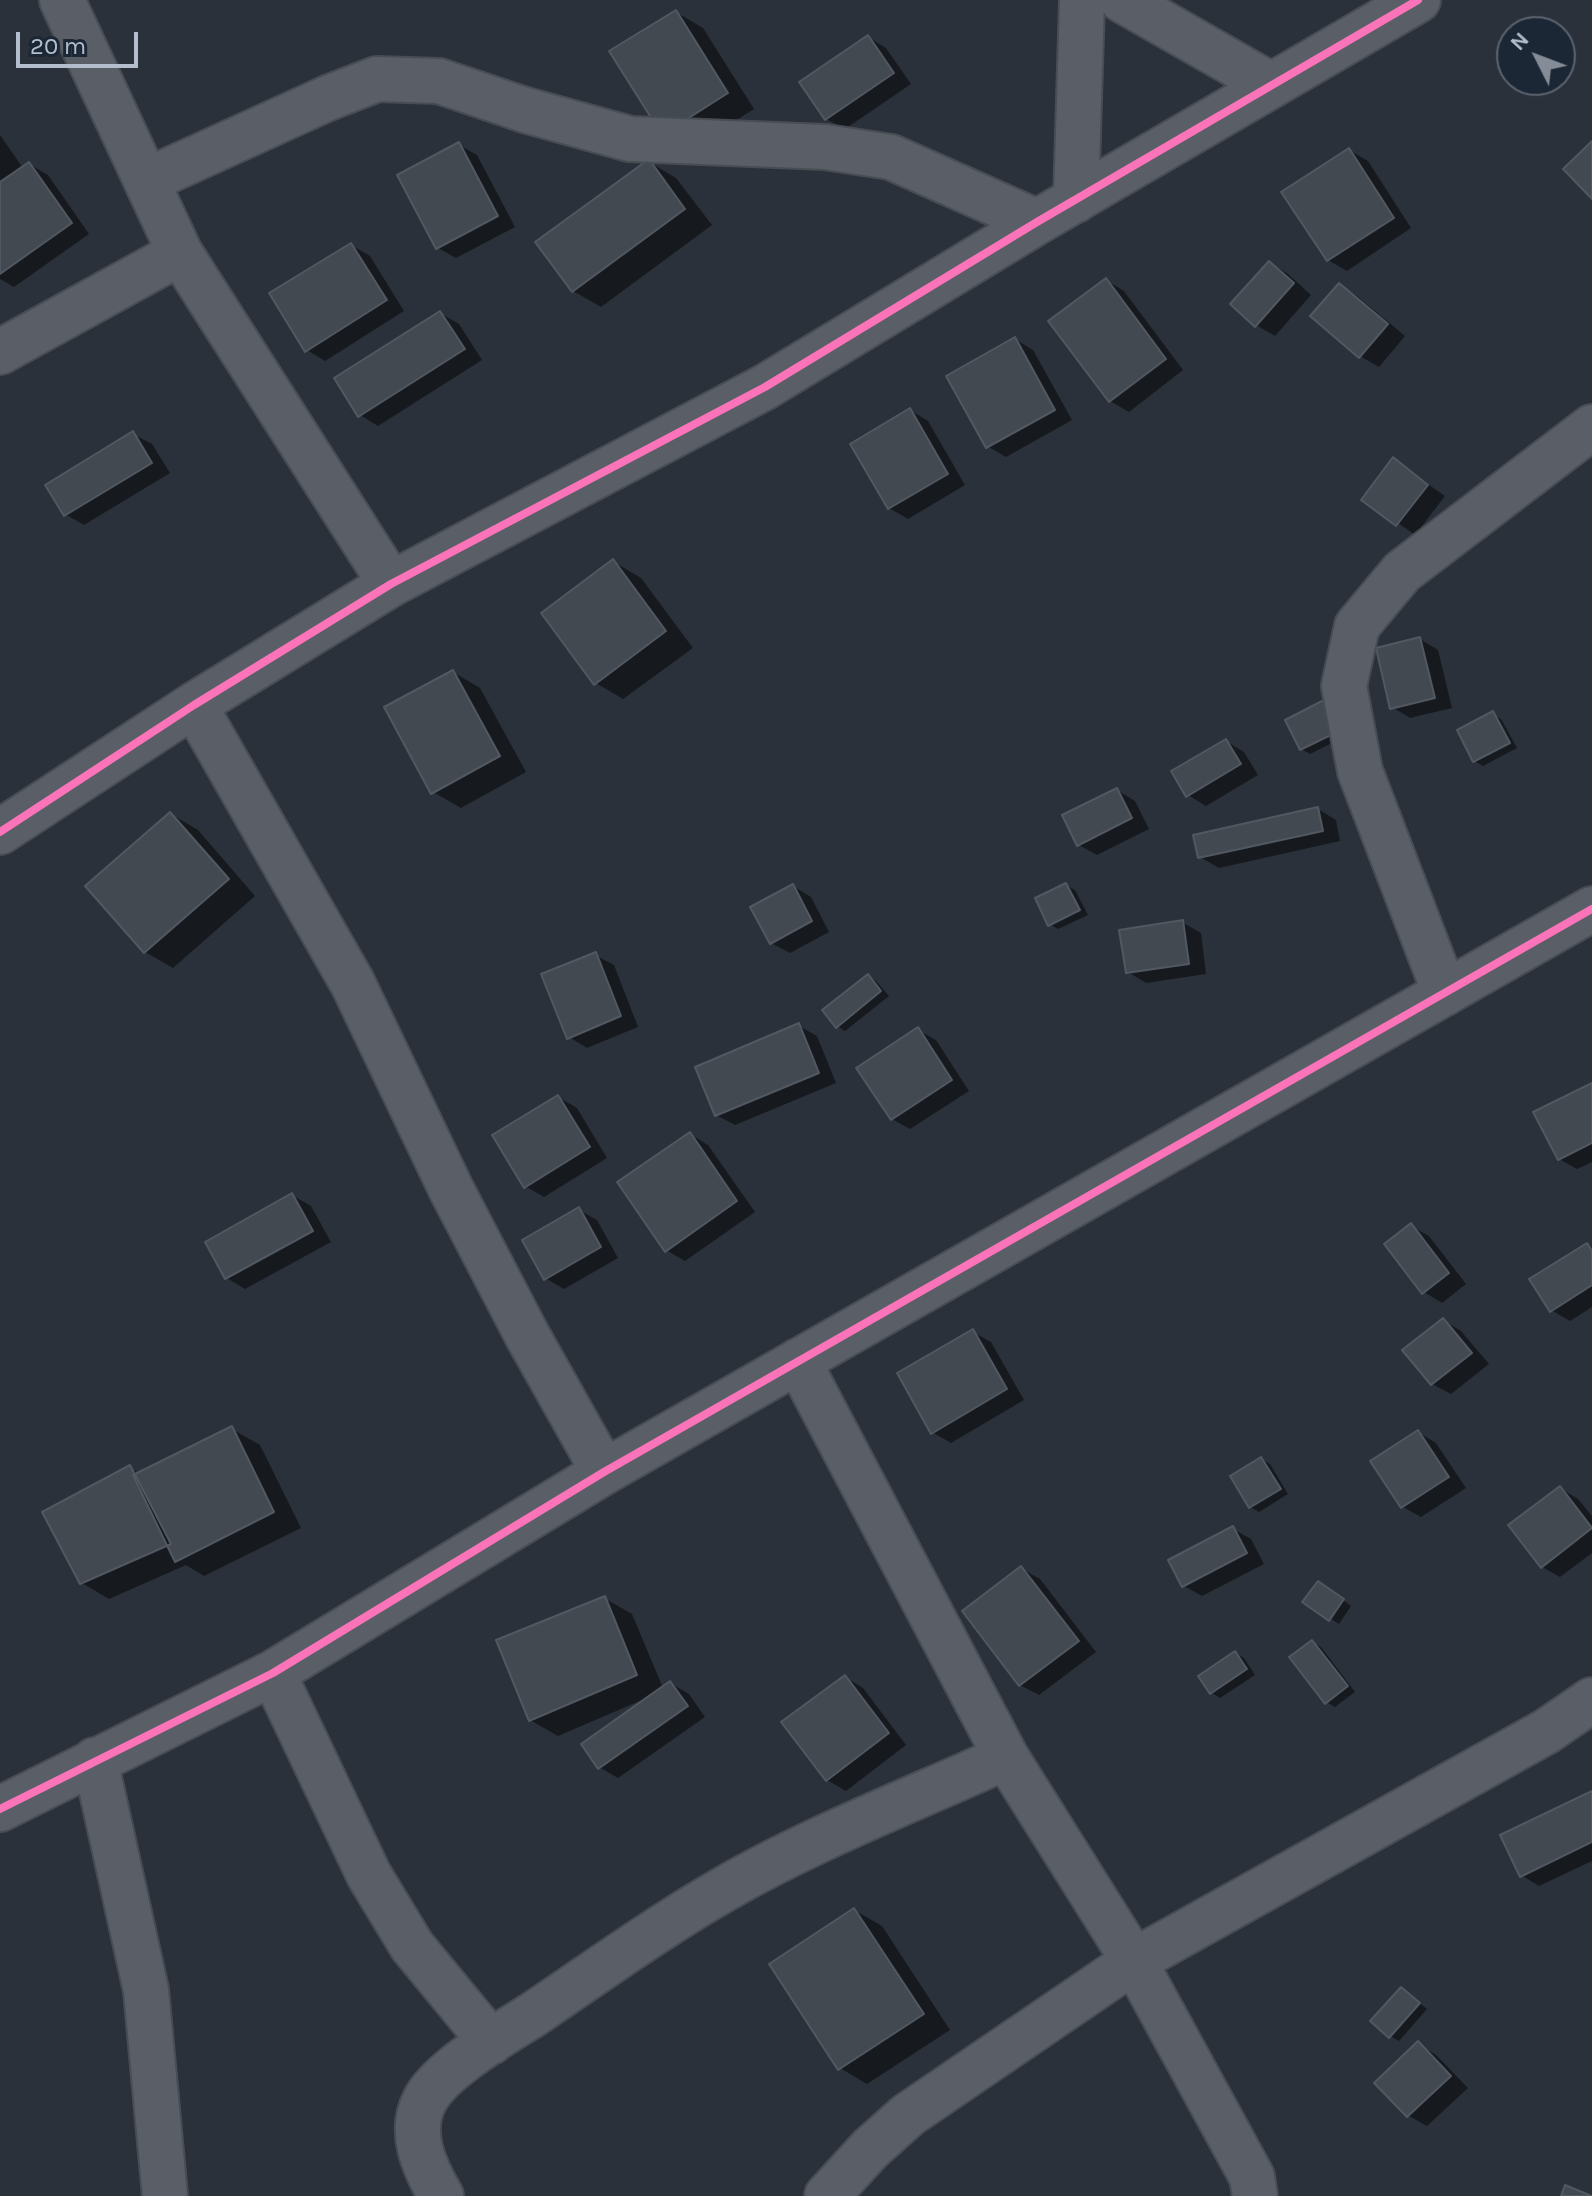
<!DOCTYPE html>
<html>
<head>
<meta charset="utf-8">
<style>
  body { margin:0 }
  #map { position:relative; width:1592px; height:2196px; overflow:hidden; background:#2a313a; font-family:Karla,sans-serif }
  canvas { display:block }
  .north { position:absolute; left:1496px; top:16px; width:80px; height:80px; box-sizing:border-box; background:#1c2735; border:2px solid #596371; border-radius:50%; rotate:312deg; font-size:22px; font-weight:700; line-height:32px; text-align:center; color:#b4bdcb }
  .north::after { content:''; display:block; margin:auto; width:28px; height:36px; background:#848c98; clip-path:polygon(50% 0,100% 100%,50% 72%,0 100%) }
  .scale { position:absolute; left:16px; top:32px; width:122px; height:36px; box-sizing:border-box; border:4px solid #b4bdcb; border-top:0; padding-left:10px; font-size:24px; line-height:28px; white-space:nowrap; color:#b4bdcb; -webkit-text-stroke:6px #1c2735; paint-order:stroke }
</style>
</head>
<body>
<div id="map">
<canvas width="1592" height="2196"></canvas>
<div class="north">N</div>
<div class="scale">20 m</div>
</div>
<script>
const g = document.querySelector('canvas').getContext('2d');
g.lineJoin = 'round';
function fill(path, color) { g.fillStyle = color; g.fill(path, 'evenodd'); }
function stroke(path, color, width, dash) { g.strokeStyle = color; g.lineWidth = width; g.lineCap = dash ? 'butt' : 'round'; g.setLineDash(dash || []); g.stroke(path); }
fill(new Path2D(`
  M676 12 703 28 754 109 691 149 663 133Z
  M868 37 886 48 911 84 845 129 826 119Z
  M0 135 23 168 29 164 48 175 89 234 14 287 0 279Z
  M459 145 477 155 515 227 456 258 438 248Z
  M1349 150 1368 161 1411 228 1347 271 1328 260Z
  M649 162 676 178 712 225 601 307 573 291Z
  M351 245 370 256 404 311 325 361 307 350Z
  M1270 263 1288 274 1311 295 1275 336 1256 325Z
  M1106 280 1124 291 1183 370 1129 412 1110 401Z
  M1339 285 1357 296 1405 336 1379 367 1360 356Z
  M440 313 459 324 482 360 378 426 360 415Z
  M1015 339 1033 350 1072 420 1006 457 987 446Z
  M910 410 928 421 965 485 908 519 889 508Z
  M133 434 152 444 170 473 84 525 65 514Z
  M1393 460 1445 496 1415 535 1364 499Z
  M614 562 641 578 693 648 623 699 596 683Z
  M1420 639 1438 650 1452 708 1410 718 1392 707Z
  M453 672 480 688 526 772 461 808 433 792Z
  M1493 714 1501 719 1517 748 1483 766 1475 761Z
  M1287 721 1346 736 1310 754 1301 749Z
  M1226 741 1244 752 1258 775 1206 806 1188 795Z
  M1117 790 1135 801 1149 829 1097 855 1079 845Z
  M1318 809 1336 820 1340 841 1219 868 1200 857Z
  M171 814 198 830 255 896 173 968 145 952Z
  M1066 885 1075 890 1088 915 1058 929 1050 924Z
  M793 886 811 897 829 932 790 953 771 943Z
  M1182 922 1201 933 1206 974 1146 983 1128 972Z
  M595 955 614 965 638 1027 587 1048 569 1037Z
  M868 976 876 981 889 996 845 1031 837 1026Z
  M799 1026 817 1036 836 1083 735 1125 716 1115Z
  M918 1030 936 1040 969 1091 910 1129 892 1119Z
  M1592 1085V1162L1577 1169 1559 1159Z
  M558 1097 577 1108 607 1158 544 1197 525 1186Z
  M690 1134 708 1145 755 1212 685 1261 666 1250Z
  M292 1195 311 1206 331 1242 245 1289 227 1278Z
  M579 1210 597 1220 618 1258 564 1289 545 1278Z
  M1411 1226 1429 1236 1466 1284 1442 1303 1424 1292Z
  M1587 1245 1592 1248V1307L1570 1321 1551 1310Z
  M1443 1320 1461 1331 1489 1364 1451 1394 1432 1384Z
  M973 1332 991 1342 1024 1400 951 1443 932 1432Z
  M232 1429 260 1445 301 1528 204 1576 186 1565 109 1599 82 1583 130 1468 141 1474Z
  M1418 1432 1436 1443 1466 1488 1421 1517 1403 1507 1373 1461Z
  M1261 1459 1270 1464 1288 1494 1259 1512 1250 1507Z
  M1560 1488 1578 1499 1592 1516V1553L1560 1577 1542 1567Z
  M1233 1529 1251 1539 1264 1564 1202 1596 1184 1586Z
  M1022 1569 1040 1579 1096 1652 1039 1695 1020 1685Z
  M1327 1588 1351 1606 1339 1624 1305 1602Z
  M604 1598 632 1614 663 1688 670 1683 689 1694 705 1717 618 1778 599 1767 642 1700 558 1736 530 1720Z
  M1312 1642 1321 1647 1355 1692 1335 1707 1326 1702Z
  M1235 1653 1244 1658 1255 1675 1220 1698 1212 1693Z
  M845 1677 863 1688 906 1745 846 1791 827 1780Z
  M1592 1793V1861L1539 1886 1521 1875Z
  M854 1910 882 1926 950 2030 867 2084 840 2068Z
  M1402 1989 1427 2009 1399 2041 1390 2036Z
  M1418 2044 1436 2055 1468 2088 1427 2126 1409 2116 1377 2083Z`), '#0007');
const building = new Path2D(`
  M676 10 728 93 662 135 609 51Z
  M868 35 894 73 825 120 799 82Z
  M1592 141V199L1563 169Z
  M459 142 498 216 436 249 397 175Z
  M1349 148 1394 218 1327 261 1281 192Z
  M649 159 685 209 572 292 535 242Z
  M29 162 72 223 0 274V182Z
  M351 243 387 300 305 352 269 293Z
  M1269 261 1294 283 1255 327 1230 304Z
  M1106 278 1166 359 1109 402 1048 321Z
  M1339 283 1388 324 1359 358 1310 316Z
  M440 311 465 349 358 417 334 378Z
  M1015 337 1055 410 986 448 946 376Z
  M910 408 948 474 888 509 850 444Z
  M133 431 152 463 64 516 45 485Z
  M1393 457 1428 485 1396 526 1361 500Z
  M613 559 666 631 594 685 541 613Z
  M1420 637 1435 698 1390 709 1376 648Z
  M453 670 500 756 431 794 384 707Z
  M1324 700 1339 731 1300 750 1285 720Z
  M1493 711 1510 743 1473 762 1457 730Z
  M1226 739 1241 764 1186 797 1171 771Z
  M1117 788 1132 818 1077 846 1062 815Z
  M1318 807 1323 831 1198 858 1193 835Z
  M170 812 229 879 144 953 85 886Z
  M1066 883 1080 910 1048 926 1035 898Z
  M793 884 812 921 770 944 750 907Z
  M1183 920 1189 964 1126 973 1119 930Z
  M596 952 621 1016 567 1039 541 974Z
  M868 974 881 991 836 1028 822 1010Z
  M799 1023 819 1073 715 1116 695 1067Z
  M918 1027 952 1080 891 1120 856 1068Z
  M1592 1083V1143L1558 1160 1533 1112Z
  M558 1095 590 1147 524 1188 492 1135Z
  M690 1132 737 1201 665 1252 617 1182Z
  M292 1193 313 1231 225 1279 205 1242Z
  M579 1207 601 1247 544 1280 522 1240Z
  M1411 1223 1449 1273 1422 1294 1384 1244Z
  M1587 1243 1592 1251V1285L1550 1312 1529 1279Z
  M1443 1318 1472 1353 1431 1385 1402 1350Z
  M973 1329 1007 1389 931 1434 897 1373Z
  M232 1426 274 1512 175 1562 133 1475Z
  M1418 1430 1449 1477 1401 1508 1370 1461Z
  M1261 1457 1281 1489 1249 1508 1230 1476Z
  M130 1465 171 1544 80 1584 42 1512Z
  M1560 1486 1592 1528 1541 1568 1508 1525Z
  M1233 1526 1247 1553 1182 1587 1168 1560Z
  M1021 1566 1079 1641 1019 1686 962 1611Z
  M1318 1581 1344 1599 1329 1621 1302 1602Z
  M605 1596 637 1675 529 1721 496 1640Z
  M1312 1640 1348 1686 1325 1704 1289 1657Z
  M1235 1651 1247 1669 1210 1694 1198 1676Z
  M845 1675 889 1733 826 1781 781 1722Z
  M670 1681 688 1706 598 1769 581 1744Z
  M1592 1791V1842L1520 1877 1500 1835Z
  M854 1908 924 2014 838 2070 769 1964Z
  M1401 1987 1420 2003 1389 2038 1370 2021Z
  M1418 2041 1451 2076 1407 2117 1374 2083Z
  M1565 2185 1592 2196H1561Z`);
fill(building, '#434950');
stroke(building, '#525861', 2);
const minor = new Path2D(`
  M62 0 180 253 391 584
  M1122 0 1271 85
  M148 180 328 98 377 79 439 81 525 110 630 139 825 147 891 157 1037 222
  M1076 200 1082 0
  M0 352 180 253
  M194 705 353 984 451 1189 527 1335 604 1472
  M0 832 194 705 391 584 765 387 1037 222 1418 0
  M1445 993 1360 771 1344 686 1357 626 1402 572 1592 427
  M798 1361 1006 1757 1134 1961 1252 2177 1255 2196
  M273 1673 369 1875 412 1946 491 2042
  M95 1760 146 1990 165 2196
  M0 1809 273 1673 604 1472 1592 909
  M441 2196C424 2167 408 2132 425 2100 441 2069 504 2033 534 2014 596 1972 657 1928 721 1891 810 1839 912 1800 1006 1757
  M827 2196 870 2149 908 2115 1134 1961 1547 1731 1592 1700`);
stroke(minor, '#484d54', 48);
stroke(minor, '#5a5f67', 44);
stroke(new Path2D(`
  M0 832 194 705 391 584 765 387 1037 222 1418 0
  M0 1809 273 1673 604 1472 1592 909`), '#fb73b8', 8);
</script>
</body>
</html>
